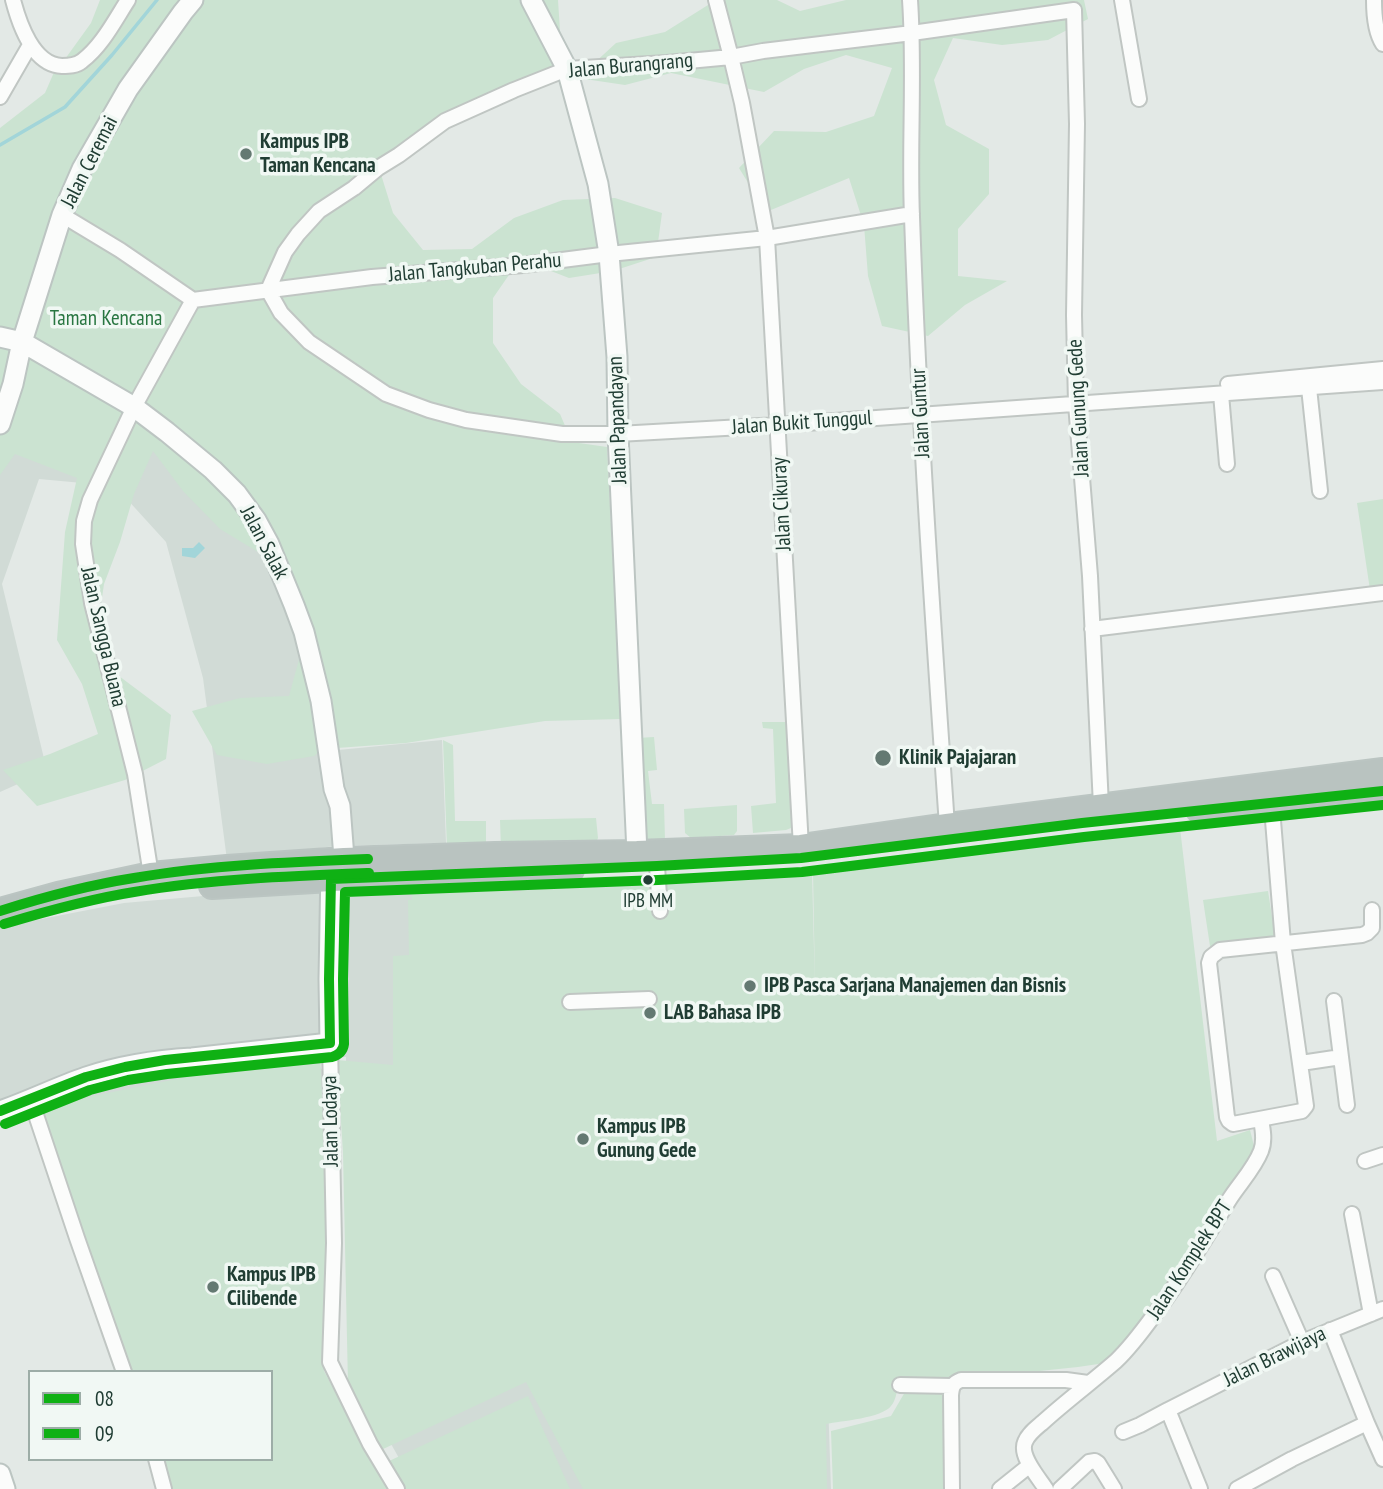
<!DOCTYPE html>
<html>
<head>
<meta charset="utf-8">
<style>
  body { margin:0 }
  #map { position:relative; width:1383px; height:1489px; overflow:hidden; background:#e3e9e6; font-family:"PT Sans Narrow",sans-serif }
  canvas { display:block }
  .legend { position:absolute; left:28px; top:1370px; width:245px; height:91px; box-sizing:border-box; background:#f1f8f4; border:2px solid #9dada7; margin:0; padding:9px 12px; list-style:none; font-size:21px; color:#203d33 }
  .legend li { display:flex; align-items:center; gap:14px; height:35px }
  .legend b { width:35px; border:2px solid #9dada7 }
</style>
</head>
<body>
<div id="map">
<canvas width="1383" height="1489"></canvas>
<ul class="legend">
<li><b style="height:9px;background:#0fb114"></b>08</li>
<li><b style="height:9px;background:#0fb114"></b>09</li>
</ul>
</div>
<script>
const g = document.querySelector('canvas').getContext('2d');
g.lineJoin = 'round';
function fill(path, color) { g.fillStyle = color; g.fill(path, 'evenodd'); }
function stroke(path, color, width, dash) { g.strokeStyle = color; g.lineWidth = width; g.lineCap = dash ? 'butt' : 'round'; g.setLineDash(dash || []); g.stroke(path); }
function drawText(font, color, halo, rows, align = 'center') {
  g.font = font + ' "PT Sans Narrow",sans-serif'; g.lineWidth = 7; g.setLineDash([]); g.textBaseline = 'middle'; g.strokeStyle = halo; g.fillStyle = color; for (const [text, x, y, turn = 0] of rows) {
    g.save(); g.translate(x, y); g.rotate((+turn || 0) * Math.PI / 180); g.textAlign = isNaN(turn) ? turn : align; if (halo) g.strokeText(text, 0, 0); g.fillText(text, 0, 0); g.restore();
  }
}
fill(new Path2D(`
  M131 409 272 558 317 673 319 763 339 762 338 750 442 740 446 843 335 846 227 860 203 678 166 542 115 486 39 479 2 584 47 771 0 792V417Z
  M810 875 831 1489H431L404 1467 350 1371 346 1057H319L314 1060 327 1075 322 1335 325 1386 271 1459V1372L47 1113 0 1126V927L124 903 407 878 408 893Z`), '#d1dbd6');
fill(new Path2D(`
  M100 0H558L560 31 567 69 500 96 379 168 393 213 423 250 472 249 514 218 563 200 615 198 662 213 656 257 613 271 569 278 520 259 493 298V343L521 384 560 414 572 442 607 447 621 719 545 721 406 743 337 748 336 739 314 756 267 764 217 755 192 711 240 698 289 696 303 645 263 555 220 529 183 491 153 451 134 494 120 542 104 584 97 632 115 673 171 715 166 759 125 780 37 806 3 770 50 754 98 734 82 684 57 640 65 532 77 478 15 454 0 475V128L45 93 55 70 60 66 91 23Z
  M725 0H777L800 11 846 0H1084L1088 19 1048 40 1002 45 953 38 934 80 946 125 989 149V194L958 229V276L1007 281 965 305 928 336 882 326 868 276 864 225 849 178 766 212 739 168 774 131 826 132 874 116 892 68 846 55 804 69 764 92 671 73 625 85 578 78 616 43 665 32 708 5Z
  M1383 499V588L1370 590 1357 503Z
  M762 722H785L789 729 794 824 791 828 786 830 753 833 751 806 776 803 773 729 763 728Z
  M654 737 657 770 648 771 652 804H664L665 840 642 841 637 738Z
  M443 740 453 745 455 821H486V847L447 848Z
  M737 805V831L734 835 691 838 685 833 684 809Z
  M596 818 598 838 595 845 501 848 500 820Z
  M1180 828 1217 1141 1250 1130 1254 1146V1157L1188 1259 1127 1344 1105 1363 1078 1367 1001 1375 899 1379C897 1388 897 1399 891 1406 882 1418 841 1421 826 1424L827 1489H583L526 1382 381 1450 348 1385 343 1153 337 1060 393 1065V956L409 955 408 900H412V885L512 882 513 893 521 892V885L655 880 656 883 812 872 815 988 813 872 998 847Z
  M1268 891 1275 936 1210 946 1203 900Z
  M320 1050 329 1267 327 1342 324 1371 388 1489H166L159 1459H271V1372H130L34 1108Z
  M949 1387 951 1489H833L831 1431 891 1416 905 1392Z
  M528 1396 570 1489H405L387 1462Z`), '#cbe3d1');
fill(new Path2D(`
  M199 542 205 548 195 558 182 556V548H193Z`), '#a2d5d9');
stroke(new Path2D(`
  M0 145 65 107 112 55 157 0`), '#a2d5d9', 3.5);
const street = new Path2D(`
  M13 0C19 23 33 65 62 66 69 66 76 66 82 61 102 46 115 20 128 0
  M716 0 731 57 742 103 767 238 801 847
  M910 0C915 72 909 145 912 217 919 420 933 623 947 826
  M1122 0 1139 99
  M1374 0C1374 14 1375 32 1383 44
  M1074 10 1077 124 1074 315 1076 404 1090 576 1101 806
  M0 97 30 45
  M62 215 120 250 193 300 372 277 523 265 609 254 767 238 912 214
  M268 290 281 313 309 342 386 394 429 410 466 420 562 434H618L778 425 1383 382
  M268 290 285 252 298 234 319 211 354 188 378 168 399 155 445 121 514 90 567 69 667 63 731 57 763 51 912 33 1074 10
  M1228 384 1383 369
  M1309 388 1320 491
  M1221 394 1227 464
  M1092 629 1383 593
  M1271 796 1283 943 1306 1106 1302 1111 1233 1124 1229 1121 1227 1117 1209 963 1211 957 1220 950 1362 935 1367 933 1372 928V910
  M657 866 660 911
  M151 875 135 774 92 603 83 544 84 521 90 500 134 407 193 300
  M1334 1001 1347 1105
  M570 1002 649 999
  M330 1043 334 1243 330 1362 370 1444 397 1489
  M1301 1063 1341 1057
  M31 1100 77 1238 124 1372
  M1365 1161 1383 1155
  M1352 1214 1371 1314
  M1273 1276 1302 1342
  M1330 1330 1367 1423 1383 1459
  M900 1385 952 1386
  M1168 1410 1302 1342 1383 1309
  M1123 1432 1140 1425 1168 1410 1200 1489
  M156 1459 164 1489
  M952 1489 951 1395C952 1386 953 1383 961 1380H1066L1088 1383
  M1000 1489 1030 1465
  M1046 1489C1039 1478 1019 1456 1025 1442 1028 1434 1036 1428 1042 1423 1066 1401 1092 1382 1116 1361 1133 1345 1146 1326 1160 1307 1185 1273 1207 1236 1229 1200 1239 1184 1254 1169 1261 1151 1265 1141 1263 1130 1261 1120
  M1060 1489 1089 1462 1095 1461 1098 1463 1114 1489
  M1237 1489 1292 1459 1367 1423`);
const secondary = new Path2D(`
  M531 0 567 69 598 184 609 254 617 357 618 434 637 853
  M0 337 22 342 134 407 167 432 213 470 237 494 256 520 269 544 294 605 304 632 321 701 334 789 340 806 345 871
  M0 424 13 384 22 342 62 215 82 169 128 89 183 12 193 0
  M0 1111C29 1101 57 1087 86 1077 119 1066 157 1060 192 1058L330 1043 329 979 331 867
  M0 1474 5 1489`);
const highway = new Path2D(`
  M1199 810 1383 791
  M212 886 331 879 571 870
  M0 911 58 895 151 875 227 868 344 860 495 855 637 853 801 847 947 826 1383 771`);
stroke(street, '#c0c6c3', 18);
stroke(secondary, '#bcc5c2', 23);
stroke(highway, '#bbc5c2', 28);
stroke(street, '#fbfcfb', 14);
stroke(secondary, '#fbfcfb', 19);
stroke(highway, '#b9c3c0', 24);
stroke(new Path2D(`
  M0 911C44 897 89 885 134 878 211 865 290 862 368 859
  M0 1111 86 1077 125 1067 165 1060 330 1043 329 979 331 879 657 866 801 858 1082 823 1383 791`), '#0fb114', 10);
stroke(new Path2D(`
  M4 924C47 911 90 899 134 892 211 879 291 876 369 873
  M5 1124 90 1090 128 1080 167 1074 332 1057C339 1055 343 1051 344 1044L343 979 345 892 658 880 802 872 1084 837 1383 805`), '#0fb114', 10);
for (const [x, y, r, color] of [
  [246,154,7,"#647972"],
  [883,758,9,"#647972"],
  [648,880,6,"#203d33"],
  [750,986,7,"#647972"],
  [650,1013,7,"#647972"],
  [583,1139,7,"#647972"],
  [213,1287,7,"#647972"]
]) { const dot = new Path2D(); dot.arc(x, y, r, 0, 2 * Math.PI); g.fillStyle = color; g.fill(dot); stroke(dot, '#f1f8f4', 2.5); }
drawText('19px', '#203d33', '#f1f8f4', [
  ["IPB MM",648,902]
]);
drawText('21px', '#203d33', '#f1f8f4', [
  ["Jalan Burangrang",631,66,-5],
  ["Jalan Ceremai",90,162,-63],
  ["Jalan Tangkuban Perahu",475,268,-5],
  ["Jalan Gunung Gede",1079,408,-93],
  ["Jalan Guntur",921,413,-93],
  ["Jalan Papandayan",618,420,-92],
  ["Jalan Bukit Tunggul",802,423,-4],
  ["Jalan Cikuray",782,504,-93],
  ["Jalan Salak",264,543,62],
  ["Jalan Sangga Buana",103,637,77],
  ["Jalan Lodaya",331,1121,-91],
  ["Jalan Komplek BPT",1190,1260,-57],
  ["Jalan Brawijaya",1275,1357,-26]
]);
drawText('bold 21px', '#203d33', '#f1f8f4', [
  ["Kampus IPB",260,142],
  ["Taman Kencana",260,166],
  ["Klinik Pajajaran",899,758],
  ["IPB Pasca Sarjana Manajemen dan Bisnis",764,986],
  ["LAB Bahasa IPB",664,1013],
  ["Kampus IPB",597,1127],
  ["Gunung Gede",597,1151],
  ["Kampus IPB",227,1275],
  ["Cilibende",227,1299]
], 'left');
drawText('21px', '#297641', '#f1f8f4', [
  ["Taman Kencana",106,319]
]);
</script>
</body>
</html>
